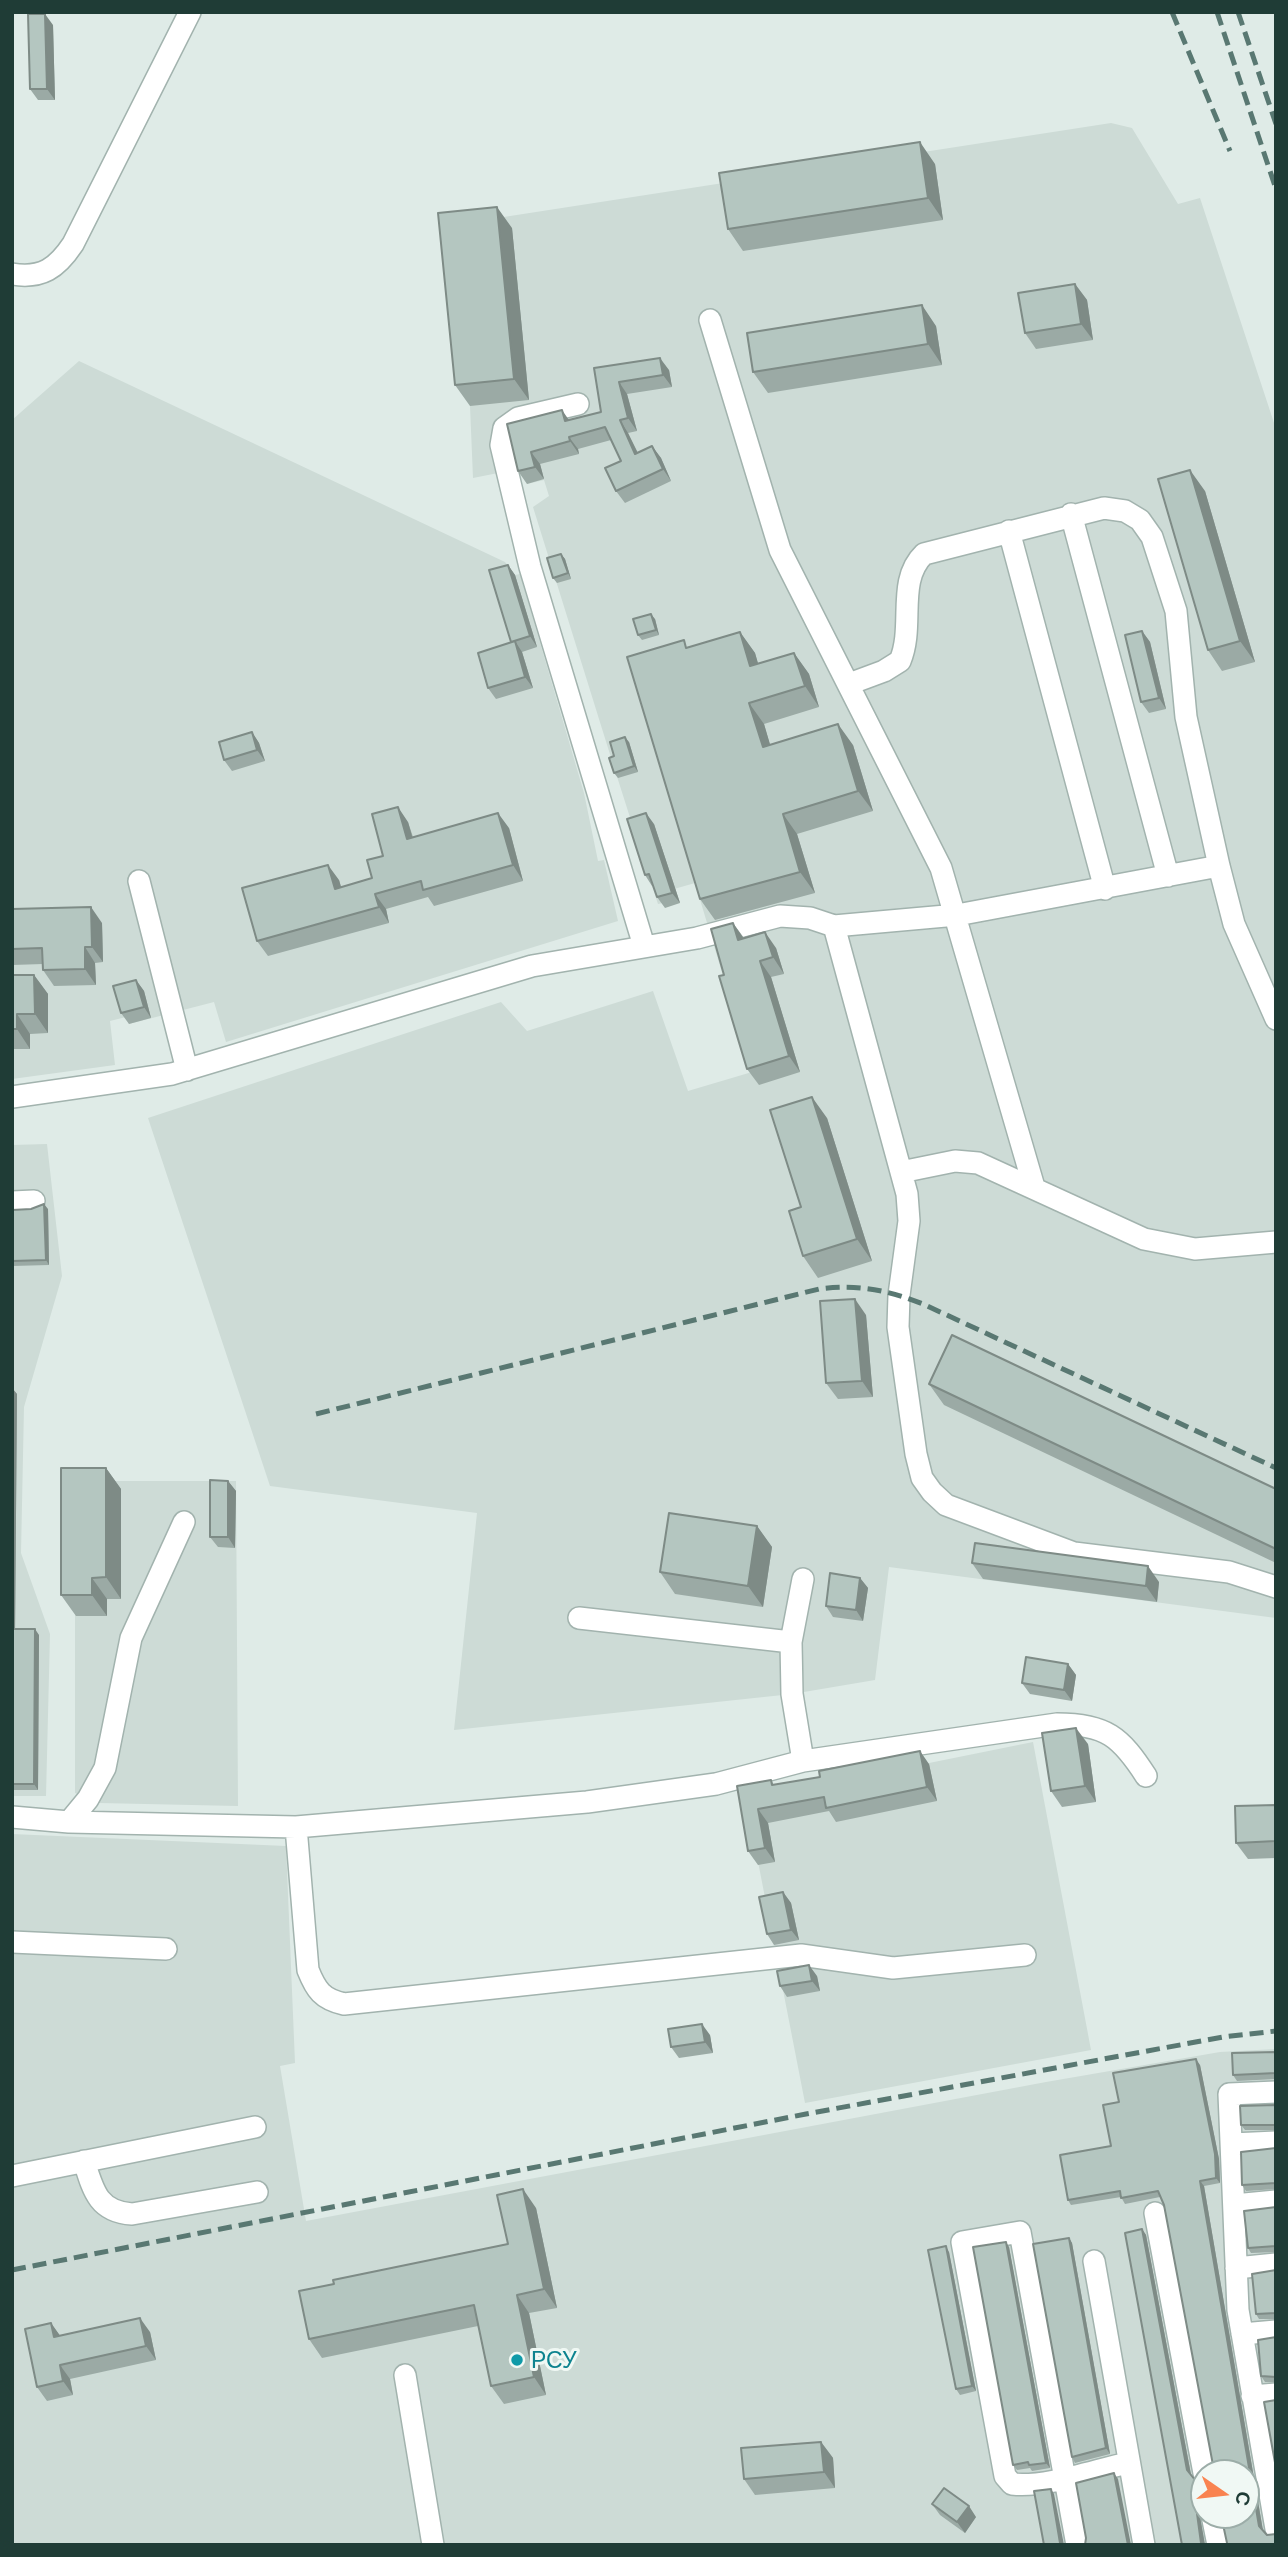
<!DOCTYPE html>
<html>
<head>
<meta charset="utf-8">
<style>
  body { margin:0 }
  #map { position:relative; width:1288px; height:2557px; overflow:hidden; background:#dfebe7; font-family:Barlow,sans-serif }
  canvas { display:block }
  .frame { position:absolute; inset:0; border:14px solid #1f3c36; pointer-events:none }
  .north { position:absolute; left:1190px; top:2459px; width:70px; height:70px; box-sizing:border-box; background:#f0f8f4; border:2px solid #9cada8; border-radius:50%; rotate:104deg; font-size:19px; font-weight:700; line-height:28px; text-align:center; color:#1f3c36 }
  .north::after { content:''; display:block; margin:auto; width:24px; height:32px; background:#f98350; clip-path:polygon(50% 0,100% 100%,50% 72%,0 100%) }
</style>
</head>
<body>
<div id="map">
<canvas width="1288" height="2557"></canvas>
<div class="frame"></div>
<div class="north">С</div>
</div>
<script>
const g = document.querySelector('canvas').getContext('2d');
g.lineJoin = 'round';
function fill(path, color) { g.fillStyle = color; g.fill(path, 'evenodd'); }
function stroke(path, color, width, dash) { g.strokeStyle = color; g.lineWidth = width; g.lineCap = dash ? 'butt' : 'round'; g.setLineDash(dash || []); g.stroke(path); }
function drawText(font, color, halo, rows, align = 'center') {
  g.font = font + ' Barlow,sans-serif'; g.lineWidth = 6; g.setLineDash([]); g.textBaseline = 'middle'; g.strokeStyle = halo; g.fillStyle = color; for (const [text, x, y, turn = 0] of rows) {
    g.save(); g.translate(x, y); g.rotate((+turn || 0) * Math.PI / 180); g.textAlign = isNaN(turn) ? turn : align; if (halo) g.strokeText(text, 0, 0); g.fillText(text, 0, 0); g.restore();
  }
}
fill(new Path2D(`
  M1111 123 1132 128 1178 204 1200 198 1276 429V1618L889 1567 875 1680 792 1694 454 1730 477 1513 270 1486 148 1118 501 1002 527 1031 653 991 688 1091 752 1072 695 883 660 893 663 903 658 904 652 886 672 880 634 830 613 764 533 507 549 496 544 480 527 484 523 468 473 478 470 406 452 225Z
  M79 361 505 562 515 575 520 574 584 793 598 861 604 860 618 921 226 1042 214 1002 129 1024 126 1017 110 1021 115 1065 12 1079V420Z
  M47 1144 62 1276 24 1407 21 1553 50 1634 46 1796H12V1145Z
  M75 1481H236L238 1806 99 1803 75 1793Z
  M1033 1742 1091 2050 805 2103 746 1800Z
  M12 1834 286 1846 295 2063 280 2066 306 2221 1046 2082 1220 2052 1276 2049V2545H12ZM1204 2473H1246V2515H1204Z`), '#cddbd6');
const minor = new Path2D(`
  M12 274C42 279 57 268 73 244L190 12
  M710 320 780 550 941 868 1034 1187
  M578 404 518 418 504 428 501 445 530 567 644 946
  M1071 514 1168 876
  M1009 531 1105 889
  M849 684 884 671 900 661C915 626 896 581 924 554L1104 508 1125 511 1140 520 1152 537 1176 611 1186 717 1219 866 1234 924 1276 1019
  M139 881 187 1070
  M834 926 907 1194 909 1221 899 1295 898 1327 916 1454 922 1478 932 1492 946 1505 1074 1553 1229 1572 1276 1587
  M12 1097 172 1074 532 966 697 938 780 916 810 918 834 926 957 915 1219 866
  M901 1172 955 1161 978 1163 1144 1239 1195 1249 1276 1242
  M12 1202 34 1201
  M579 1618 791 1642
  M803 1761 792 1694 791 1642 803 1579
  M12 1817 69 1822 88 1799 105 1768 131 1638 184 1522
  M69 1822 296 1827 587 1802 716 1784 803 1761 1057 1724C1106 1724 1121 1737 1146 1776
  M296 1827 308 1970C316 1990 322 1999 344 2004L801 1955 893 1968 1025 1955
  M12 1942 166 1949
  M1276 2092 1229 2094 1238 2310 1276 2529
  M1232 2144 1276 2142
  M84 2161C93 2190 98 2212 132 2214L257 2192
  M12 2176 255 2127
  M1234 2205 1276 2201
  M1155 2213 1204 2473
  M1094 2261 1144 2545
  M1236 2268 1276 2264
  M1242 2334 1276 2331
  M405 2375 433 2545
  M1252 2396 1276 2394
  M1212 2515 1218 2545
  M1077 2545 1020 2232 962 2242 1005 2476 1012 2484C1045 2488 1095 2470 1128 2463`);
stroke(minor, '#a2b3ae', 24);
stroke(minor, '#fff', 21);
stroke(new Path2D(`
  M1172 12 1230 151
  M1217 12 1276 189
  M1238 12 1276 124
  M316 1414 819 1289C857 1284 888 1290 923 1304L1276 1468
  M12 2270 806 2114 1223 2037 1276 2031`), '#597872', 5, [14, 7]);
fill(new Path2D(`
  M53 25 55 100H38L30 89Z
  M935 164 943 220 743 251 728 229Z
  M512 228 529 400 470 406 455 385Z
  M1075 284 1087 300 1093 340 1036 349 1025 333Z
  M936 326 942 365 768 393 753 372Z
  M594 368 669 370 672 387 627 394 637 431 628 433 638 453 652 446 661 458 671 481 625 503 616 491 621 461 611 440 578 449 579 454 540 464 544 479 527 484 518 471 507 424 569 420 601 412Z
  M1205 491 1255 662 1222 671 1208 650Z
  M561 554 565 559 571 579 557 583 553 578Z
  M508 565 515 575 537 647 522 652 533 688 496 699 488 688 511 642Z
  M655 619 659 635 642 640 638 635Z
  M1142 631 1150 642 1166 709 1149 713 1141 702Z
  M740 632 755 653 758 664 794 653 809 674 819 707 764 724 770 745H853L873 811 797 834 815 893 715 920 700 899 689 648Z
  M252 732 259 743 265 761 232 771 224 760Z
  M629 742 638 772 618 778 614 773V756Z
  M408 822 413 837 509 828 523 881 434 906 428 897 386 909 389 923 268 956 257 941 339 880 341 887 372 878 383 856Z
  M654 824 680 903 665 908 657 897 653 886H652L645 875Z
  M12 909 102 923 103 962 95 963 96 985 54 986 43 970V964L12 965Z
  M733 923 744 938 776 948 784 974 771 977 800 1072 759 1085 747 1069 724 975Z
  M12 975H34L48 994V1033L30 1034V1049H12Z
  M136 980 144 991 151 1018 129 1024 121 1013Z
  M827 1118 872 1261 818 1278 803 1256 801 1207Z
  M48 1209 49 1265 12 1266V1210Z
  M866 1315 873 1397 838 1399 826 1383Z
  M929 1384 1276 1489V1563L944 1405Z
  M12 1389 17 1394 15 1629 39 1635 38 1790H12Z
  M106 1468 121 1489V1599H107V1616H76L61 1595Z
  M228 1481 236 1491 235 1548 218 1547 210 1537Z
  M757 1526 772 1547 763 1607 675 1594 660 1572Z
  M972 1563 1159 1582 1157 1602 983 1579Z
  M860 1578 868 1588 863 1621 833 1617 826 1606Z
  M1068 1664 1076 1675 1072 1701 1030 1694 1022 1683Z
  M1088 1744 1096 1802 1062 1807 1051 1791Z
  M929 1764 937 1801 836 1822 829 1811 768 1823 775 1862 758 1865 748 1851 737 1786 771 1780 774 1785Z
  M1276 1805V1858L1248 1859 1236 1843Z
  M783 1892 791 1903 799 1940 774 1945 767 1934Z
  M817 1976 820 1991 787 1997 780 1986Z
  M710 2035 713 2053 679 2058 671 2047Z
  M1276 2052V2079L1237 2081 1233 2075Z
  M1200 2065 1219 2159 1220 2183 1204 2186 1263 2530 1227 2543 1212 2472 1213 2465 1164 2205 1160 2197 1125 2204 1121 2197 1071 2205 1068 2200 1111 2146 1119 2102Z
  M1276 2105V2130H1245L1241 2125Z
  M1276 2148V2189L1246 2191 1242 2185Z
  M1276 2207V2252L1251 2253 1248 2248Z
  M536 2208 557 2308 529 2313 546 2395 504 2404 491 2386 478 2326 322 2358 309 2339 334 2284 508 2244Z
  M1142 2229 1146 2235 1191 2474 1195 2480 1204 2479V2507L1199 2511 1205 2545H1182Z
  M1069 2238 1072 2243 1110 2454 1075 2463 1072 2457Z
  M1009 2247 1050 2468 1032 2471 1030 2468 1017 2470 1013 2465Z
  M949 2252 976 2391 960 2395 956 2389Z
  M1276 2270V2319H1259L1256 2314Z
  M51 2323 60 2336 150 2332 156 2360 70 2379 73 2395 47 2401 37 2387Z
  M1276 2337V2382H1265L1261 2376Z
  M821 2442 833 2458 835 2488 755 2495 744 2479Z
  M932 2504 976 2517 965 2533 940 2515Z`), '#9baaa5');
fill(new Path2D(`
  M45 14 53 25 55 100 47 89Z
  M920 142 935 164 943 220 928 198Z
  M497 207 512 228 529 400 514 379Z
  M1075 284 1087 300 1093 340 1081 324Z
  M922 305 936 326 942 365 928 344Z
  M660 358 669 370 672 387 663 375Z
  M619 382 627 394 637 431 628 418Z
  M562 410 571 423 565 421Z
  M620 420 628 433 644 466 635 454Z
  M569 437 578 449 579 454 570 441Z
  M652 446 661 458 671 481 663 469Z
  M531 452 540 464 544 479 535 467Z
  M1190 470 1205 491 1255 662 1240 641Z
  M561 554 565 559 571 579 568 573Z
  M508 565 515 575 537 647 530 636Z
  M651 614 655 619 659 635 656 630Z
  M1142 631 1150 642 1166 709 1159 698Z
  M740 632 755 653 765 687 750 666Z
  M515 641 522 652 533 688 525 677Z
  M794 653 809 674 819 707 805 686Z
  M749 703 764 724 777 768 763 747Z
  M838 724 853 745 873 811 858 791Z
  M252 732 259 743 265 761 257 750Z
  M625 737 629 742 638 772 634 766Z
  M398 807 408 822 417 854 407 839Z
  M498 813 509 828 523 881 513 865Z
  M646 813 654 824 680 903 672 893Z
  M783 814 797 834 815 893 800 872Z
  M328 865 339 880 346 904 335 889Z
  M375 894 386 909 389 923 379 907Z
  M91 907 102 923 103 962 92 947Z
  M733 923 744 939 738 940Z
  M765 932 776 948 784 974 773 957Z
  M85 947 95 963 96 985 85 969Z
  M760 961 771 977 800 1072 789 1056Z
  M34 975 48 994V1033L35 1014Z
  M136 980 144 991 151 1018 144 1007Z
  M17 1014 30 1034V1049L17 1029Z
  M812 1097 827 1118 872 1261 857 1239Z
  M44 1204 48 1209 49 1265 46 1260Z
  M855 1299 866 1315 873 1397 862 1381Z
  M13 1389 17 1394 15 1635 12 1631Z
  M106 1468 121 1489V1599L106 1577Z
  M228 1481 236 1491 235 1548 228 1537Z
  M757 1526 772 1547 763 1607 748 1586Z
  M1148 1566 1159 1582 1157 1602 1146 1586Z
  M92 1578 107 1599V1616L92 1595Z
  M860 1578 868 1588 863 1621 856 1610Z
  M35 1629 39 1635 38 1790 34 1784Z
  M1068 1664 1076 1675 1072 1701 1064 1690Z
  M1076 1728 1088 1744 1096 1802 1085 1786Z
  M920 1751 929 1764 937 1801 927 1787Z
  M758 1809 768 1823 775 1862 765 1848Z
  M783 1892 791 1903 799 1940 791 1930Z
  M809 1965 817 1976 820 1991 812 1981Z
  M702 2024 710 2035 713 2053 705 2042Z
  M1196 2059 1200 2065 1219 2159 1220 2183 1216 2178Z
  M1200 2181 1204 2186 1263 2531 1259 2526Z
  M523 2189 536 2208 557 2308 544 2289Z
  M1142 2229 1146 2235 1191 2475 1187 2470Z
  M1069 2238 1072 2243 1110 2454 1106 2448Z
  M1006 2242 1009 2247 1050 2468 1046 2463Z
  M946 2246 949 2252 976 2391 972 2386Z
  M517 2295 529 2313 546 2395 534 2377Z
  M140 2318 150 2332 156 2360 146 2346Z
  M51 2323 61 2337H54Z
  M60 2365 70 2379 73 2395 63 2381Z
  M821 2442 833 2458 835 2488 824 2472Z
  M1114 2473 1118 2479 1131 2545H1128Z
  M1051 2489 1054 2494 1064 2545H1062L1060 2543Z
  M969 2506 976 2517 965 2533 957 2522Z
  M1196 2506 1199 2511 1205 2545H1203L1201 2543Z`), '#7e8b86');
const building = new Path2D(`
  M28 14H45L47 89H30Z
  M920 142 928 198 728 229 719 173Z
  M497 207 514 379 455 385 438 213Z
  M1075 284 1081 324 1025 333 1018 293Z
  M922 305 928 344 753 372 747 333Z
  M660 358 663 375 619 382 628 418 620 420 635 454 652 446 663 469 616 491 605 468 621 461 605 427 569 437 570 441 531 452 535 467 518 471 507 424 562 410 565 421 601 412 594 368Z
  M1190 470 1240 641 1208 650 1158 479Z
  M561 554 568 573 553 578 547 558Z
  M508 565 530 636 511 642 489 570Z
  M651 614 656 630 638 635 633 619Z
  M1142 631 1159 698 1141 702 1125 635Z
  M740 632 750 666 794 653 805 686 749 703 763 747 838 724 858 791 783 814 800 872 700 899 627 657 684 640 686 648Z
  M515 641 525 677 488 688 478 653Z
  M252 732 257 750 224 760 219 742Z
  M625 737 634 766 614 773 609 758 614 756 610 742Z
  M398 807 407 839 498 813 513 865 423 890 421 881 375 894 379 907 257 941 242 888 328 865 335 889 372 878 367 860 383 856 372 814Z
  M646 813 672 893 657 897 649 874 645 875 627 819Z
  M91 907 92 947H85V969L43 970 42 948 12 949V909Z
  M733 923 738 940 765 932 773 957 760 961 789 1056 747 1069 719 976 724 975 711 929Z
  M12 975H34L35 1014H17V1029H12Z
  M136 980 144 1007 121 1013 113 986Z
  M812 1097 857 1239 803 1256 789 1211 801 1207 770 1110Z
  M44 1204 46 1260 12 1261V1210L31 1209Z
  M855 1299 862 1381 826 1383 820 1301Z
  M952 1335 1276 1489V1549L929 1384Z
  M12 1389H13L12 1510Z
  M61 1468H106V1577L92 1578V1595H61Z
  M210 1480 228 1481V1537H210Z
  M669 1513 757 1526 748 1586 660 1572Z
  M975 1543 1148 1566 1146 1586 972 1563Z
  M830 1573 860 1578 856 1610 826 1606Z
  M12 1629H35L34 1784H12Z
  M1026 1657 1068 1664 1064 1690 1022 1683Z
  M1076 1728 1085 1786 1051 1791 1042 1733Z
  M920 1751 927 1787 826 1808 824 1797 758 1809 765 1848 748 1851 737 1786 771 1780 772 1785 820 1777 819 1771Z
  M1276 1805V1841L1236 1843 1235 1806Z
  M783 1892 791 1930 767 1934 759 1897Z
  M809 1965 812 1981 780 1986 777 1971Z
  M702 2024 705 2042 671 2047 668 2029Z
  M1276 2052V2073L1233 2075 1232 2053Z
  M1196 2059 1215 2154 1216 2178 1200 2181 1259 2526 1267 2535 1276 2534V2545H1226L1227 2543 1221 2515H1246V2473H1212L1213 2465 1164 2205 1158 2191 1121 2198 1120 2191 1068 2200 1060 2155 1111 2146 1103 2105 1119 2102 1113 2073Z
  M1276 2105V2125H1241L1240 2106Z
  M1276 2148V2183L1242 2185 1241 2152Z
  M523 2189 544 2289 517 2295 534 2377 491 2386 474 2305 309 2339 299 2291 334 2284 333 2280 508 2244 497 2195Z
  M1276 2207V2246L1248 2248 1244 2211Z
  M1142 2229 1187 2470 1195 2480 1204 2479V2498L1196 2506 1201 2543 1203 2545H1182L1125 2233Z
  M1069 2238 1106 2448 1072 2457 1033 2244Z
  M1006 2242 1046 2463 1029 2465 1028 2462 1013 2465 973 2247Z
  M946 2246 972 2386 956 2389 928 2250Z
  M1276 2270V2313L1256 2314 1252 2274Z
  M140 2318 146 2346 60 2365 63 2381 37 2387 25 2329 51 2323 54 2337Z
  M1276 2337V2377L1261 2376 1258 2340Z
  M1276 2400V2468L1264 2402Z
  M821 2442 824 2472 744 2479 741 2448Z
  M1114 2473 1128 2545H1085L1086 2538 1076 2483Z
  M944 2488 969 2506 957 2522 932 2504Z
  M1051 2489 1060 2543 1062 2545H1044L1034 2491Z`);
fill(building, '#b4c6c0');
stroke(building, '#7e8b86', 2);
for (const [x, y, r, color] of [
  [517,2360,7,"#0f9aa8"]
]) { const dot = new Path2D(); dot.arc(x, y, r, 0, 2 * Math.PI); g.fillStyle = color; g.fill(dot); stroke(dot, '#f0f8f4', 2.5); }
drawText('23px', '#0d838f', '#f0f8f4', [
  ["РСУ",531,2360]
], 'left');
</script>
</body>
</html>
